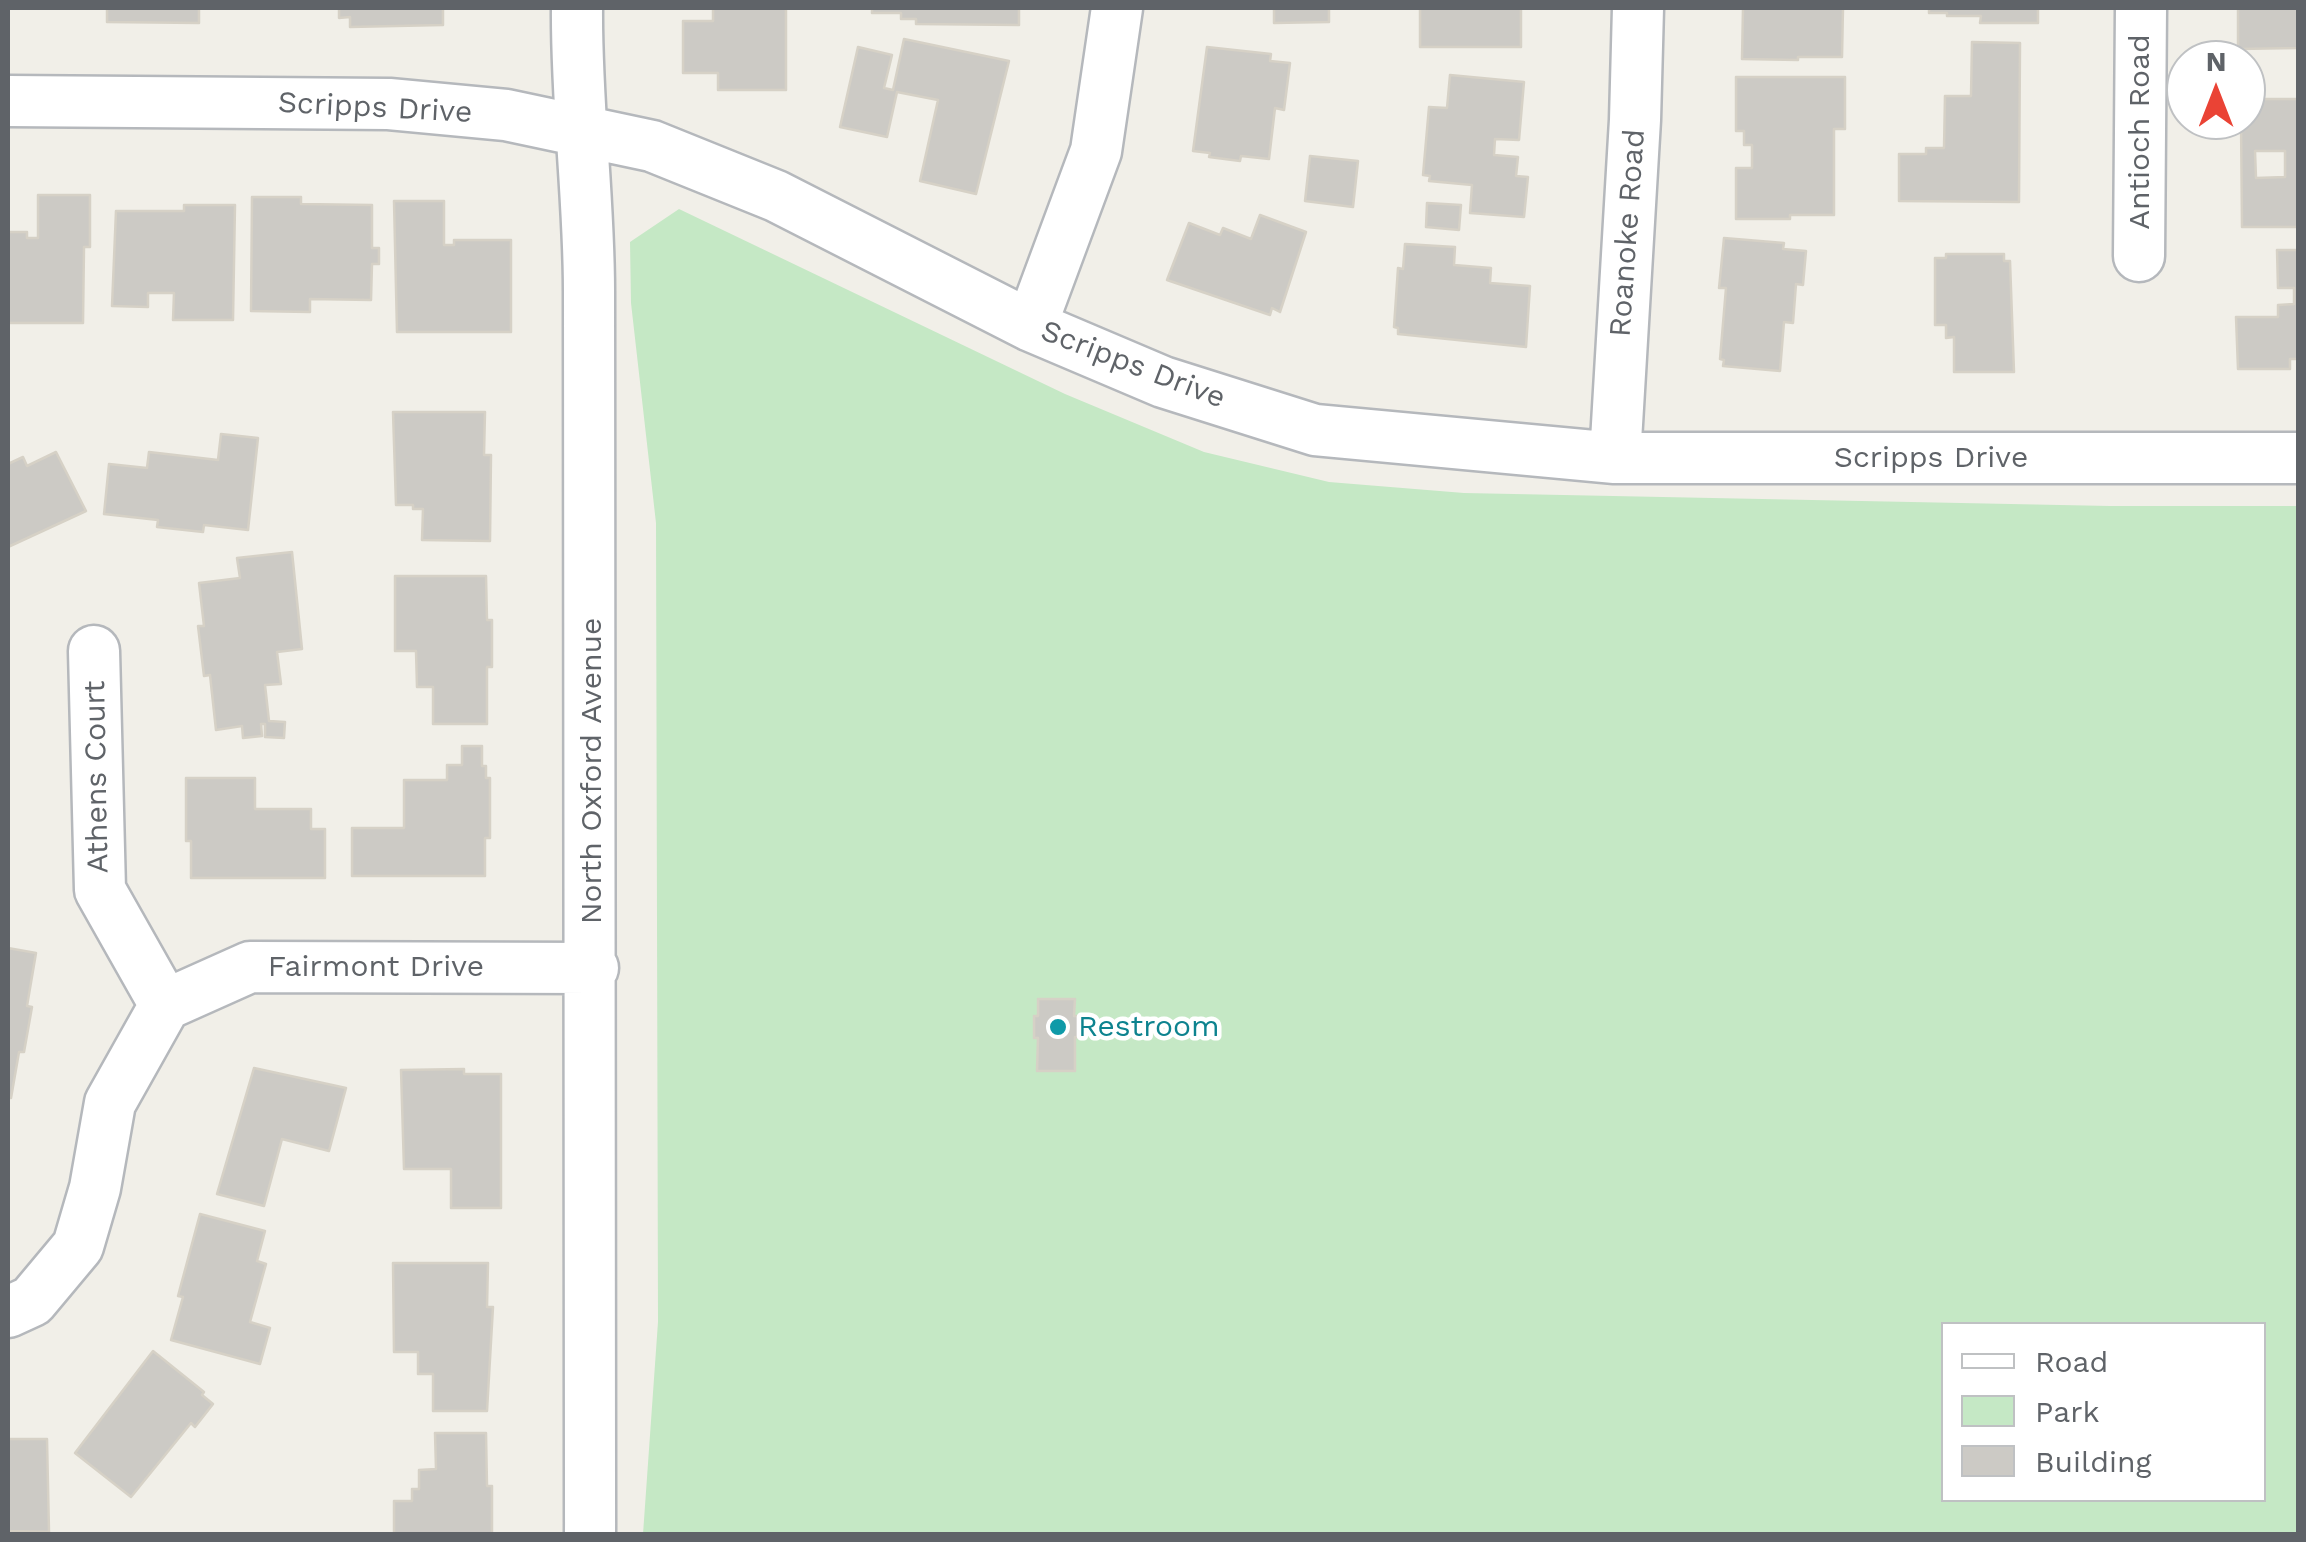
<!DOCTYPE html>
<html>
<head>
<meta charset="utf-8">
<style>
  body { margin:0 }
  #map { position:relative; width:2306px; height:1542px; overflow:hidden; background:#f1efe8; font-family:"Work Sans",sans-serif }
  canvas { display:block }
  .frame { position:absolute; inset:0; border:10px solid #5f6368; pointer-events:none }
  .legend { position:absolute; left:1941px; top:1322px; width:325px; height:180px; box-sizing:border-box; background:#fff; border:2px solid #bfc1c3; margin:0; padding:12px 18px; list-style:none; font-size:30px; color:#5f6368 }
  .legend li { display:flex; align-items:center; gap:20px; height:50px }
  .legend b { width:50px; border:2px solid #bfc1c3 }
  .north { position:absolute; left:2166px; top:40px; width:100px; height:100px; box-sizing:border-box; background:#fff; border:2px solid #bfc1c3; border-radius:50%; rotate:0deg; font-size:28px; font-weight:700; line-height:40px; text-align:center; color:#5f6368 }
  .north::after { content:''; display:block; margin:auto; width:35px; height:45px; background:#ea4335; clip-path:polygon(50% 0,100% 100%,50% 72%,0 100%) }
</style>
</head>
<body>
<div id="map">
<canvas width="2306" height="1542"></canvas>
<div class="frame"></div>
<ul class="legend">
<li><b style="height:12px;background:#fff"></b>Road</li>
<li><b style="height:28px;background:#c5e8c5"></b>Park</li>
<li><b style="height:28px;background:#cccac5"></b>Building</li>
</ul>
<div class="north">N</div>
</div>
<script>
const g = document.querySelector('canvas').getContext('2d');
g.lineJoin = 'round';
function fill(path, color) { g.fillStyle = color; g.fill(path, 'evenodd'); }
function stroke(path, color, width, dash) { g.strokeStyle = color; g.lineWidth = width; g.lineCap = dash ? 'butt' : 'round'; g.setLineDash(dash || []); g.stroke(path); }
function drawText(font, color, halo, rows, align = 'center') {
  g.font = font + ' "Work Sans",sans-serif'; g.lineWidth = 9; g.setLineDash([]); g.textBaseline = 'middle'; g.strokeStyle = halo; g.fillStyle = color; for (const [text, x, y, turn = 0] of rows) {
    g.save(); g.translate(x, y); g.rotate((+turn || 0) * Math.PI / 180); g.textAlign = isNaN(turn) ? turn : align; if (halo) g.strokeText(text, 0, 0); g.fillText(text, 0, 0); g.restore();
  }
}
fill(new Path2D(`
  M679 209 1065 394 1204 452 1329 482 1464 493 2110 506H2298V1534H643L658 1322 656 523 631 303 630 242ZM1944 1324H2264V1500H1944Z`), '#c5e8c5');
const building = new Path2D(`
  M107 8H199V23L107 22Z
  M339 8H443V25L350 27V17L339 18Z
  M713 8H786V90H718V73H683V21H713Z
  M872 8H1019V25L916 24V19H901V13H872Z
  M1274 8H1329V22L1274 23Z
  M1420 8H1521V47H1420Z
  M1743 8H1864H1843L1842 57H1798V60L1742 59Z
  M1929 8H2038V23H1980L1981 16H1947V13H1929Z
  M2238 8H2298V48L2238 49Z
  M904 39 1009 61 976 194 920 181 938 100 897 92 887 137 840 127 858 47 892 55 884 88 893 90Z
  M1972 42 2020 43 2019 202 1899 201V154H1926V148H1944L1945 96H1971Z
  M1207 47 1271 54 1270 61 1290 63 1284 110 1275 108 1269 159 1241 156 1240 161 1209 157 1210 153 1193 151Z
  M1450 75 1524 82 1519 140 1495 139 1494 155 1518 157 1516 176 1528 177 1524 217 1470 213 1472 185 1429 181 1430 176 1423 175 1429 107 1447 108Z
  M1736 77H1845V129H1834V215H1790V219H1736V168H1752V145H1744V131H1736Z
  M2246 99H2298V227H2242L2241 120H2246ZM2255 151H2285V177L2256 178Z
  M1310 156 1358 161 1353 207 1305 201Z
  M38 195H90V247H84L83 323H8V232H27V238H38Z
  M252 197H301V204L372 205V248H379V264H372L371 300 310 299V312L251 311Z
  M394 201H444V245H454V240H511V332H397Z
  M1427 203 1461 205 1459 230 1426 227Z
  M184 205H235L233 320H173L174 293H148V307L112 306 116 211H184Z
  M1260 215 1306 232 1280 312 1272 308 1270 315 1167 280 1189 223 1220 235 1223 228 1251 239Z
  M1724 238 1784 243 1783 249 1806 251 1803 285 1796 284 1793 323 1784 322 1780 371 1723 366 1724 360 1720 359 1726 288H1719Z
  M1405 244 1455 247 1454 265 1491 268 1490 283 1530 286 1526 347 1398 334V328L1394 327 1398 268 1403 269Z
  M2277 250H2298V359H2290V369H2238L2236 317H2278V305L2294 304V288H2278Z
  M1946 254H2004V261H2010L2014 372H1954V337L1946 338V325H1935V258H1946Z
  M393 412H485L484 455H491L490 541 422 540 423 509H413V505H396Z
  M221 434 258 438 248 530 204 525 203 532 157 527 158 520 104 514 109 464 147 468 149 452 218 460Z
  M56 452 86 511 8 547V464L23 457 27 466Z
  M292 552 302 649 277 652 281 684 265 685 269 721 285 722 284 738 265 737V724H261L262 736 243 738 242 726 216 730 210 675 204 676 198 626H204L199 583 240 578 237 558Z
  M395 576H486L487 620H492V667H487V724H433V687H417L416 651H395Z
  M462 746H482V766H486V778H490V838H485V876H352V828H404V780H447V765H462Z
  M186 778H255V809H311V829H325V878H191V841H186Z
  M8 948 36 953 27 1006 32 1007 24 1052H19L11 1098 8 1097Z
  M1038 999H1075L1074 1016H1083L1082 1038 1075 1037V1071H1037L1038 1038H1034V1016H1038Z
  M254 1068 346 1088 329 1151 282 1139 264 1206 217 1194Z
  M464 1069V1074H501V1208H451V1169H404L401 1070Z
  M200 1214 265 1231 257 1261 266 1264 250 1322 270 1328 260 1364 171 1340 183 1297 178 1296Z
  M393 1263H488L487 1307H493L487 1411H433V1374H418V1352H394Z
  M153 1351 204 1392 202 1395 213 1404 195 1427 191 1423 131 1497 75 1453Z
  M435 1433H486L487 1486H492V1534H394V1501H412V1489H419V1470L436 1469Z
  M8 1439H47L49 1532 8 1531Z`);
fill(building, '#cccac5');
stroke(building, '#d6d1c6', 2.5);
const minor = new Path2D(`
  M577 8C576 102 589 196 589 291 592 706 592 1120 590 1534
  M8 101 389 104 506 115 652 146 776 196 1031 326 1163 382 1315 430 1615 458H2298
  M2139 256 2141 8
  M1031 326 1096 151 1117 8
  M1615 458 1635 120 1638 8
  M94 651 100 890 165 1005
  M8 1312 32 1301 78 1246 95 1188 110 1103 165 1005 250 967 593 968`);
stroke(minor, '#b5b8bc', 55);
stroke(minor, '#fff', 50);
for (const [x, y, r, color] of [
  [1058,1027,10,"#0f9aa8"]
]) { const dot = new Path2D(); dot.arc(x, y, r, 0, 2 * Math.PI); g.fillStyle = color; g.fill(dot); stroke(dot, '#fff', 4); }
drawText('30px', '#5f6368', '#fff', [
  ["Scripps Drive",375,108,3],
  ["Antioch Road",2140,132,-90],
  ["Roanoke Road",1628,233,-86],
  ["Scripps Drive",1133,365,21],
  ["Scripps Drive",1931,458],
  ["North Oxford Avenue",592,771,-90],
  ["Athens Court",97,777,-91],
  ["Fairmont Drive",376,967]
]);
drawText('30px', '#0d838f', '#fff', [
  ["Restroom",1078,1027]
], 'left');
</script>
</body>
</html>
